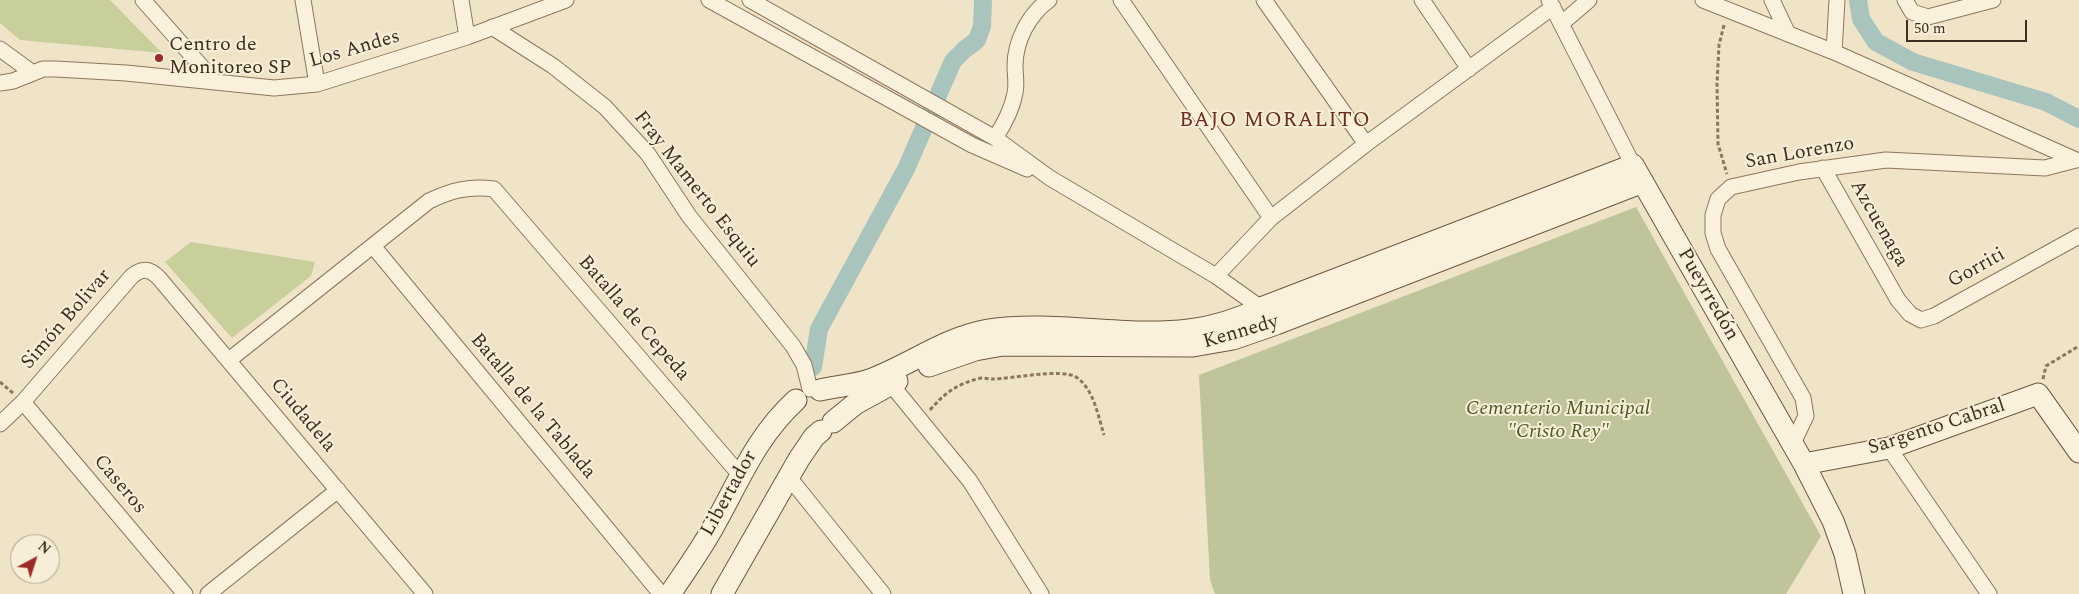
<!DOCTYPE html>
<html>
<head>
<meta charset="utf-8">
<style>
  body { margin:0 }
  #map { position:relative; width:2079px; height:594px; overflow:hidden; background:#f0e4c8; font-family:Spectral,serif }
  canvas { display:block }
  .north { position:absolute; left:10px; top:534px; width:50px; height:50px; box-sizing:border-box; background:#f7eed8; border:1px solid #ada18e; border-radius:50%; rotate:40deg; font-size:14px; font-weight:700; line-height:20px; text-align:center; color:#3d2e20 }
  .north::after { content:''; display:block; margin:auto; width:18px; height:22px; background:#9e2a2b; clip-path:polygon(50% 0,100% 100%,50% 72%,0 100%) }
  .scale { position:absolute; left:1906px; top:20px; width:121px; height:22px; box-sizing:border-box; border:2px solid #3d2e20; border-top:0; padding-left:6px; font-size:15px; line-height:18px; white-space:nowrap; color:#3d2e20; -webkit-text-stroke:4px #f7eed8; paint-order:stroke }
</style>
</head>
<body>
<div id="map">
<canvas width="2079" height="594"></canvas>
<div class="north">N</div>
<div class="scale">50 m</div>
</div>
<script>
const g = document.querySelector('canvas').getContext('2d');
g.lineJoin = 'round';
function fill(path, color) { g.fillStyle = color; g.fill(path, 'evenodd'); }
function stroke(path, color, width, dash) { g.strokeStyle = color; g.lineWidth = width; g.lineCap = dash ? 'butt' : 'round'; g.setLineDash(dash || []); g.stroke(path); }
function drawText(font, color, halo, rows, align = 'center') {
  g.font = font + ' Spectral,serif'; g.lineWidth = 4; g.setLineDash([]); g.textBaseline = 'middle'; g.strokeStyle = halo; g.fillStyle = color; for (const [text, x, y, turn = 0] of rows) {
    g.save(); g.translate(x, y); g.rotate((+turn || 0) * Math.PI / 180); g.textAlign = isNaN(turn) ? turn : align; if (halo) g.strokeText(text, 0, 0); g.fillText(text, 0, 0); g.restore();
  }
}
fill(new Path2D(`
  M0 0H110L162 53 20 40 0 23Z
  M191 242 315 262 311 276 232 338 165 262Z`), '#c9cf9b');
fill(new Path2D(`
  M1636 207 1821 536 1786 594H1215L1210 580 1199 375Z`), '#bfc49a');
stroke(new Path2D(`
  M1858 0 1861 19 1876 42 1913 62 2046 102 2079 119
  M813 367 819 329 906 169 953 61 964 50 977 40 982 26 983 0`), '#a9c4bc', 18);
const street = new Path2D(`
  M143 0 215 82
  M303 0 317 84
  M461 0 467 37
  M709 0 972 145 1027 169
  M750 0 995 138 1050 178 1216 276 1261 308 1267 314
  M1121 0 1271 218
  M1264 0 1366 144
  M1422 0 1469 69
  M1549 0 1633 165
  M1703 0 1834 52 2076 160
  M1772 0 1788 34
  M1905 0 1912 12 1928 17 1993 0
  M1562 23 1589 0
  M492 27 553 66 605 107 648 154 689 216 793 346 804 365 810 389
  M0 49 33 73
  M1834 52 1837 0
  M0 83 13 81 43 69H56L126 73 274 88 317 84 467 37 566 0
  M995 138C1005 123 1012 110 1015 93 1017 84 1015 75 1015 66 1015 41 1029 14 1049 0
  M1823 168 1898 300 1910 314 1921 320 1934 316 2079 236
  M373 246 661 594
  M1216 276 1271 218 1366 144 1553 7
  M229 360 429 201C452 190 469 186 494 189L741 476
  M885 377 970 481 1041 594
  M23 402 185 594
  M0 424 23 402 132 276C143 267 150 269 159 278L425 594
  M1792 445 1806 416 1803 398 1718 249 1713 233V215L1718 199 1731 187 1799 172 1886 160 2045 168 2076 160
  M1889 448 1989 594
  M788 476 883 594
  M208 594 338 490`);
const secondary = new Path2D(`
  M929 366 975 350 1003 345 1193 346 1233 339 1276 324 1643 182
  M820 390C837 386 856 385 872 379 911 364 947 337 988 330 1054 320 1122 338 1189 330 1214 327 1239 319 1261 308L1633 165 1804 464 1833 521 1845 554 1854 594
  M833 422 855 404 897 381
  M1804 464 1889 448 2038 394 2079 452
  M670 594C686 570 703 547 716 522 741 477 757 436 796 400
  M722 594 799 459 814 437 821 431`);
stroke(street, '#8d765c', 17);
stroke(secondary, '#6f573f', 23);
stroke(new Path2D(`
  M1724 25 1719 45 1717 84 1718 144 1727 174
  M2043 379 2046 366 2079 346
  M0 382 13 393
  M930 410C944 394 955 385 977 379 981 377 987 379 992 379 1011 379 1062 368 1076 377 1094 389 1098 416 1104 435`), '#8d765c', 3, [4, 2.5]);
stroke(street, '#faf1dc', 15);
stroke(secondary, '#faf1dc', 21);
for (const [x, y, r, color] of [
  [159,58,5,"#9e2a2b"]
]) { const dot = new Path2D(); dot.arc(x, y, r, 0, 2 * Math.PI); g.fillStyle = color; g.fill(dot); stroke(dot, '#f7eed8', 2); }
drawText('20px', '#3d2e20', '#f7eed8', [
  ["Centro de",169,46],
  ["Monitoreo SP",169,69]
], 'left');
drawText('20px', '#3d2e20', '#f7eed8', [
  ["Los Andes",355,50,-16],
  ["San Lorenzo",1800,154,-10],
  ["Fray Mamerto Esquiu",696,190,52],
  ["Azcuenaga",1878,224,60],
  ["Gorriti",1977,269,-29],
  ["Pueyrredón",1707,295,60],
  ["Batalla de Cepeda",633,319,49],
  ["Simón Bolivar",67,320,-49],
  ["Kennedy",1241,333,-16],
  ["Batalla de la Tablada",532,407,50],
  ["Ciudadela",302,416,50],
  ["Sargento Cabral",1937,428,-18],
  ["Caseros",119,485,50],
  ["Libertador",730,494,-61]
]);
drawText('italic 20px', '#4d5a26', '#f7eed8', [
  ["Cementerio Municipal",1558,410],
  ["\"Cristo Rey\"",1558,433]
]);
g.letterSpacing = '1px';
drawText('21px', '#6b2e1e', '#f7eed8', [
  ["BAJO MORALITO",1275,122]
]);
g.letterSpacing = '0px';
</script>
</body>
</html>
